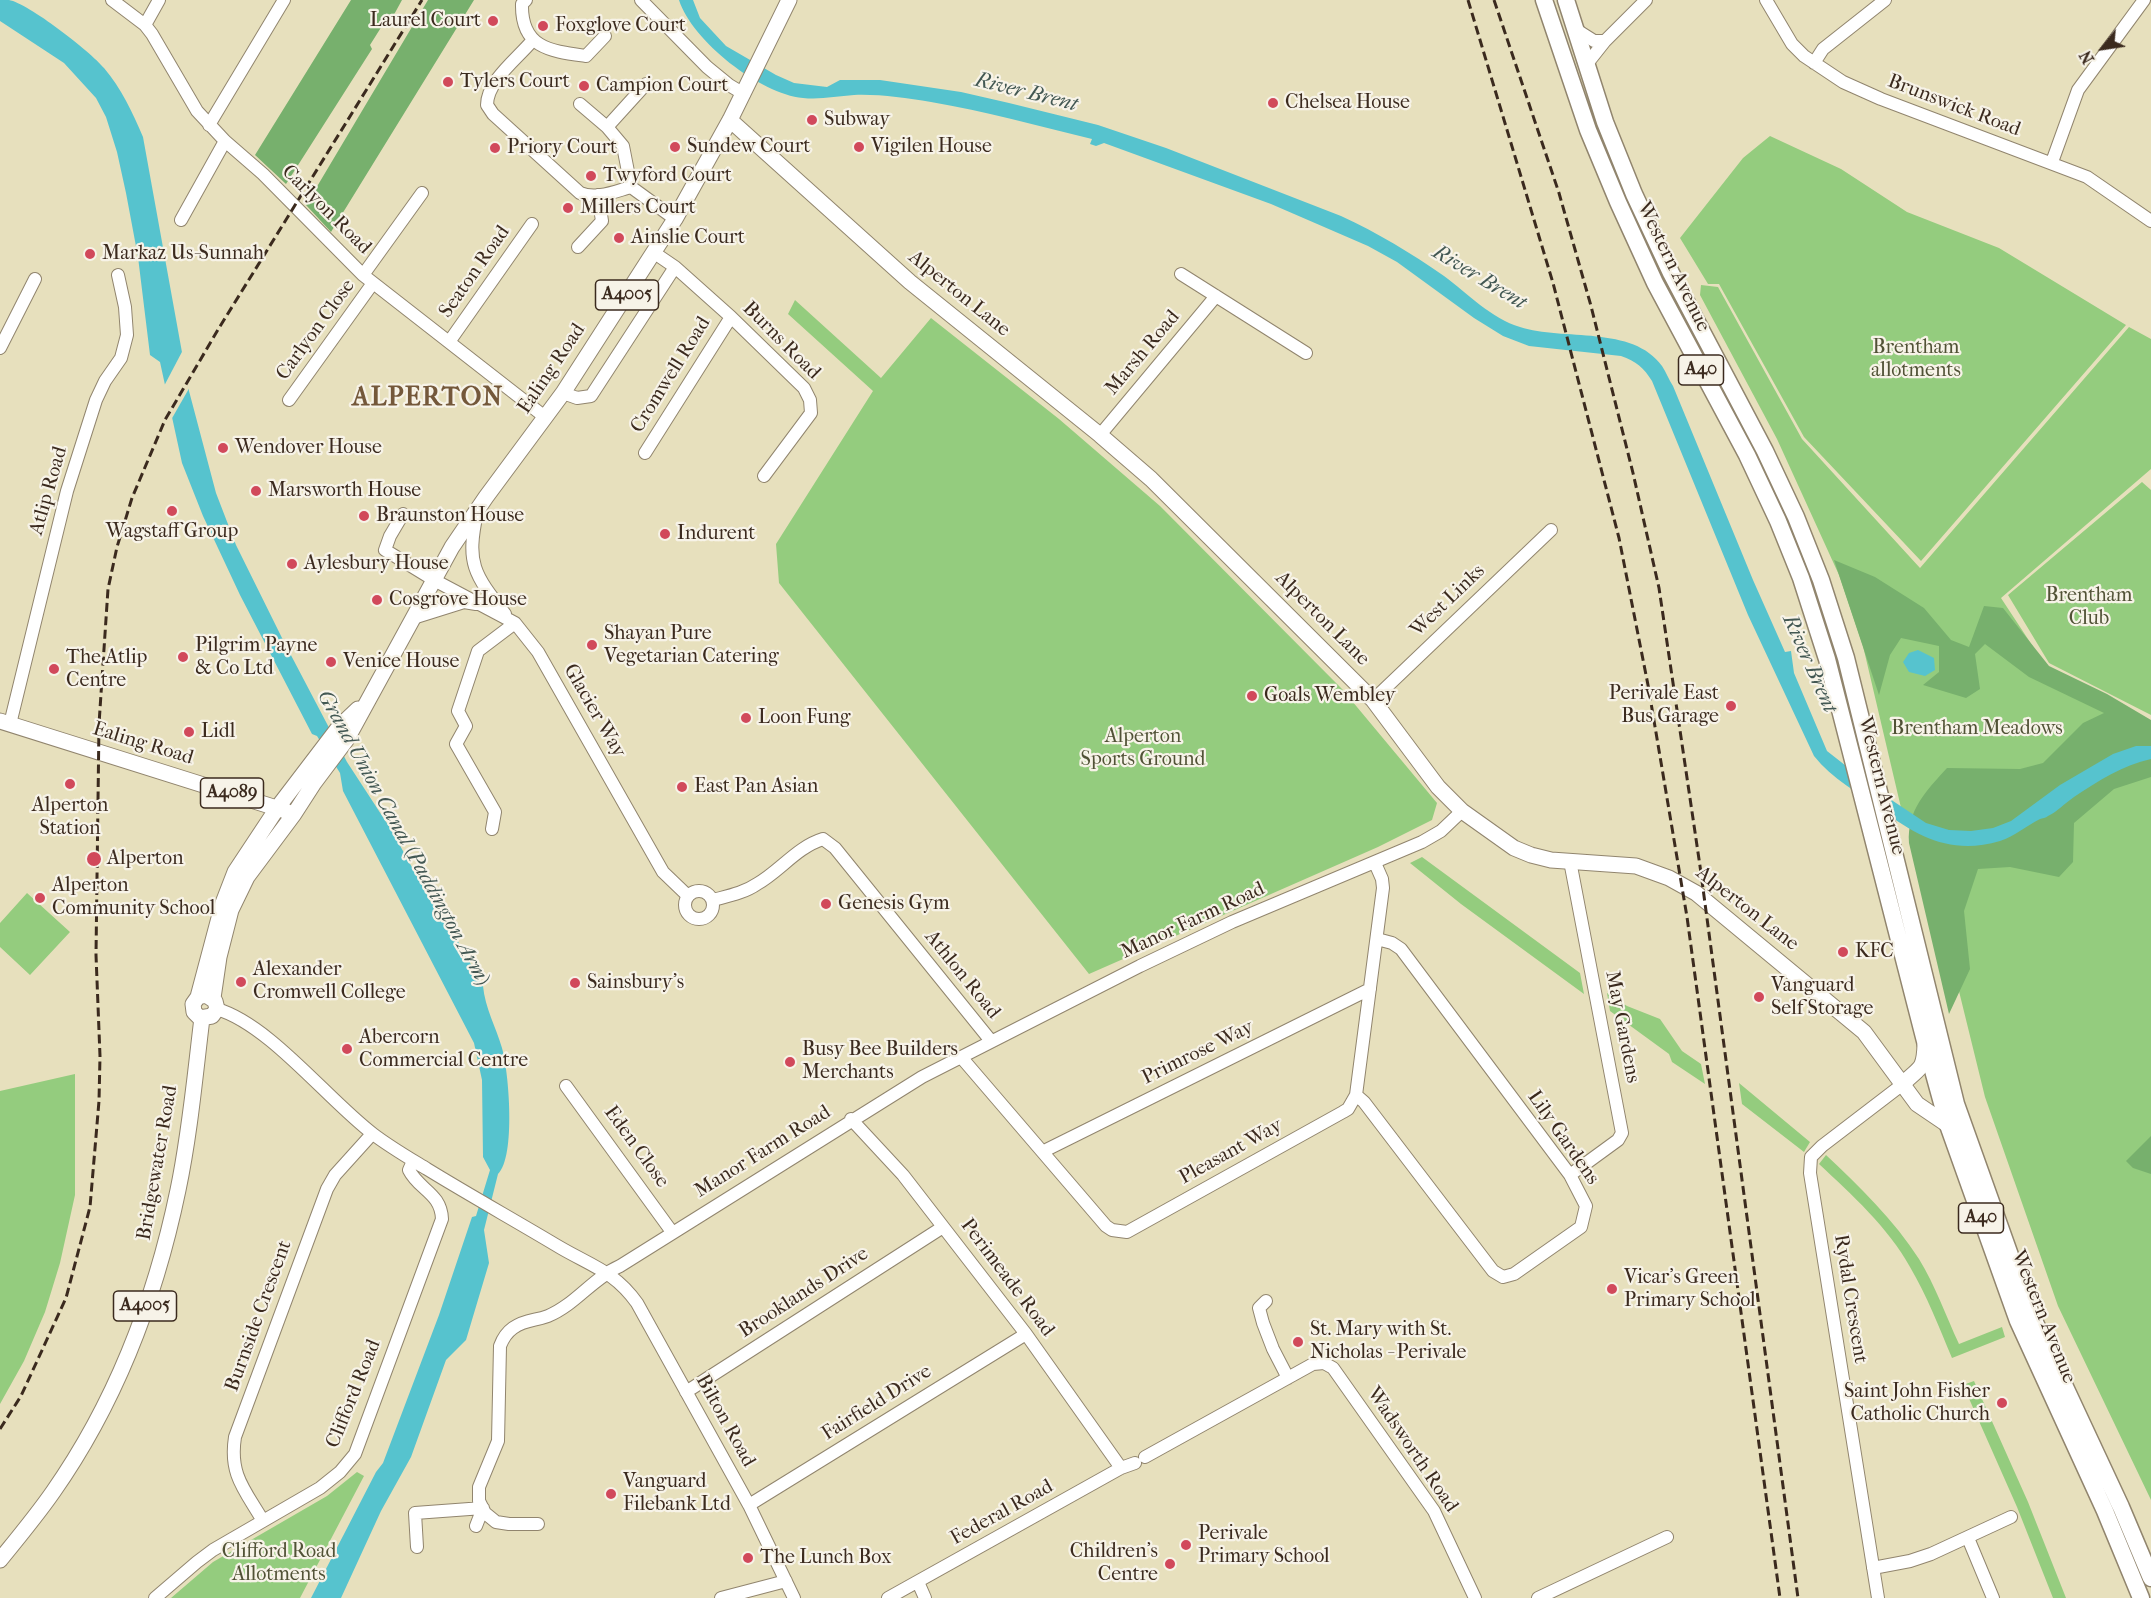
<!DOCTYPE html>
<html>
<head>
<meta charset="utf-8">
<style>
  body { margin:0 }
  #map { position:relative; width:2151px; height:1598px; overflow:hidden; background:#e7e0bd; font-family:"IM FELL French Canon",serif }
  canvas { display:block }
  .north { position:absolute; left:2073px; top:18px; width:60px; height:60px; -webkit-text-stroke:4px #f7f3e8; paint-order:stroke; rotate:240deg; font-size:16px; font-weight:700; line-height:24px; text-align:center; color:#3b2a1e }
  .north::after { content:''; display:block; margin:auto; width:21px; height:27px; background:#3b2a1e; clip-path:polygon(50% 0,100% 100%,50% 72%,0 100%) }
</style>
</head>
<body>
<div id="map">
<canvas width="2151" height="1598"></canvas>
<div class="north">N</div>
</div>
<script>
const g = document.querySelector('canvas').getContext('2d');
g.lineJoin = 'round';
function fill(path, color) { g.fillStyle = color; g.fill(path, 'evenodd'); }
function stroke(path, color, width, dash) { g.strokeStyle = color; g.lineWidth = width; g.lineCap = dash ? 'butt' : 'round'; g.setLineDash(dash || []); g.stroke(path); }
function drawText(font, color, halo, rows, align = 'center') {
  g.font = font + ' "IM FELL French Canon",serif'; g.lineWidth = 4.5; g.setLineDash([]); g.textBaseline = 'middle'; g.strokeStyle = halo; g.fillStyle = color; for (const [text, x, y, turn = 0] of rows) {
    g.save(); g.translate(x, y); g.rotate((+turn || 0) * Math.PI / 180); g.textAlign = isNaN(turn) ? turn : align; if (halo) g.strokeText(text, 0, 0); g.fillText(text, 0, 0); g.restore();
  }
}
fill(new Path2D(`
  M1770 136 1841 169 1907 212 1999 248 2126 325 1921 561 1804 437 1719 284H1708L1680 238 1743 158Z
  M1701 285 1718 287 1802 439 1920 568 2129 327 2151 339V469L2001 598 2047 668 2151 726 1957 825 1902 812 1863 646 1839 575 1777 439 1700 295Z
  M795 300 881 378 931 318 1059 419 1160 506 1342 689 1437 803 1432 820 1378 847 1089 974 779 583 776 544 873 391 788 314Z
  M2142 482 2151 490V715L2049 663 2008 595Z
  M2151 758V1500L2058 1306 1985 1097 1927 861Z
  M1422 857 1580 973 1584 994 1461 904 1410 863Z
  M27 893 70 932 30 975 0 947V923Z
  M1607 993 1627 1006 1660 1019 1682 1051 1701 1064 1705 1084 1672 1062 1669 1054 1610 1011Z
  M75 1074V1195L60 1263 45 1312 24 1361 0 1404V1091Z
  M1739 1083 1810 1142 1804 1152 1742 1104Z
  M1826 1155C1860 1187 1894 1220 1919 1259 1935 1285 1946 1316 1959 1344L2002 1327 2005 1337 1952 1358C1939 1327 1927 1296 1910 1267 1888 1227 1852 1195 1819 1164Z
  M1974 1381 2028 1502 2066 1598H2053L2017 1507 1963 1385Z
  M357 1472 364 1476 300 1598H171L213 1562 327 1496Z`), '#94cc7e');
fill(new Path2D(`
  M351 0H402L391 20 387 18 370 45 372 49 286 184 255 155Z
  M428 0H474L331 232 306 205Z
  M1834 560 1875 577 1924 608 1951 640 1969 647 1984 606 2003 608 2049 666 2107 694 2151 720V777L2114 789 2074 823 2073 862 2059 877 2010 867 1978 869 1964 911 1970 969 1949 1014 1909 843C1907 810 1926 791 1947 768L2020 769 2043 763 2083 723 2104 713 2029 677 1985 644 1975 654 1980 689 1966 698 1923 685 1939 672V646L1901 638 1890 655 1879 695Z
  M2151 1136V1174L2133 1168 2126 1161Z`), '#77b06d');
fill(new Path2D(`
  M0 0C3 0 6 0 9 0 28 3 91 52 104 68 121 88 133 113 143 137L189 391 216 493 236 545 283 640 347 762 392 831 431 902 438 906 483 986C485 1008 496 1027 502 1048 509 1072 516 1157 498 1174L484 1230 489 1263 466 1340 446 1360 411 1457 381 1511 341 1598H311L376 1472 383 1463 439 1315 472 1217 476 1216 490 1170 483 1157 482 1080 474 1043 343 791 340 773 317 736 312 734 240 595 203 516 182 463 160 362 150 355 138 257 126 193 117 152 106 117 96 98 64 63 0 21Z
  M679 0H693L700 18 726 46 776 75 794 83 827 87 840 80H880L961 92 1009 103 1098 125 1166 148 1341 216C1378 233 1411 253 1444 276 1467 293 1492 319 1520 327 1563 341 1633 325 1662 366 1666 372 1669 380 1673 386L1753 580 1785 652 1791 651 1794 673 1827 751 1878 791 1926 823 1949 830 1971 831 1993 828 2011 821 2060 785 2113 754 2136 746H2151V759C2123 765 2098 781 2074 797 2065 803 2057 812 2048 816 2046 818 2042 818 2040 819 2026 826 2015 836 2000 841 1953 855 1919 838 1882 810 1859 793 1832 779 1814 756L1748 615 1652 381C1644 368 1636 361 1621 356L1529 346 1503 336 1474 318 1397 262 1368 246 1271 204 1104 143 1096 146 1090 144 1092 139C1038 126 985 111 931 102 905 98 879 94 854 95 837 96 820 100 803 98 760 94 692 41 679 0Z
  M1918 650 1934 658 1935 670 1925 676 1909 672 1903 662 1909 653Z`), '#56c3ce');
fill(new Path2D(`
  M184 348 191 385 171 420 163 388Z`), '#e7e0bd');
const minor = new Path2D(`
  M112 0 145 25 152 34 197 111 225 141 263 174 363 275 545 417
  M526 0 522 4C521 48 550 51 586 56L605 36
  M641 0 707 67 729 85 744 94
  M1766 0 1792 44 1804 56 1843 82 1881 99 2087 177 2151 221
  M145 25 159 0
  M1575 29 1594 41H1605
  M532 41C517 59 487 81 487 105L493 114 580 193C596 200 616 191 631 187L675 219
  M1814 63 1823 49 1885 0
  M1586 65 1605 41 1646 0
  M580 104 607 127 623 146 631 187
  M209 125 284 0
  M607 127 646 84
  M2052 162 2078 90 2144 0
  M181 220 225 141
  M578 247 602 221 598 195
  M653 252 675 267 731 317 804 388 810 400 811 413 764 476
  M1181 274 1306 353
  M363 275 422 193
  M449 342 532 224
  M0 348 35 279
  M563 393 577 398 591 396 675 267
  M289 400 373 283
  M1100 435 1216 296
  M645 453 731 317
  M477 513C466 564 474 574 505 614
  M403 514 390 536 385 550 434 580 515 623 538 652 663 872 688 896
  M413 618 464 602 476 604
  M1373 700 1551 530
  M10 724 67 491 96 400 105 381 121 358 127 335 125 307 118 275
  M492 829 495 812 456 744 466 726 458 711 478 651 515 623
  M685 905a14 14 0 1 1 28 0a14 14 0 1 1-28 0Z
  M713 900C728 896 744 893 757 884 780 871 797 847 823 839L835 848 991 1041
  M217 1009C270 1025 327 1099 373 1134 390 1147 409 1158 427 1169 471 1196 516 1221 561 1248 592 1266 615 1272 637 1303L749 1505 794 1598
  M961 1057 1106 1226 1112 1230 1127 1232 1343 1112 1348 1109 1356 1095 1383 888 1382 879 1375 863
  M566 1086 672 1232
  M1356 1095 1364 1102 1493 1271 1503 1277 1514 1274 1581 1227 1586 1206 1570 1175 1401 949 1392 943 1377 939
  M851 1119 903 1175 1026 1334 1121 1468
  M1044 1151 1370 989
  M1570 1175 1618 1140 1622 1133 1570 861
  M1266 1301 1259 1308 1263 1323 1273 1349 1288 1378
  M686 1392 943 1227
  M1145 1457 1313 1364 1324 1363 1333 1368 1434 1511 1475 1598
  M749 1505 1026 1334
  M263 1521C245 1490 229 1475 235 1437L327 1189 335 1175 372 1134
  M538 1524H509L496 1522 485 1513 479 1501V1487L498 1441 500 1346C503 1338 506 1333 513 1328 526 1319 535 1321 548 1316 575 1305 593 1278 620 1266L922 1077 1140 966 1232 922 1422 842 1441 831 1462 811
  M1968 1538 1993 1598
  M417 1547 415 1513 483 1508 476 1526
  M1873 1568 1910 1561 1931 1554 2011 1517
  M918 1582 925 1598
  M155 1598 197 1562 213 1550 320 1488 340 1472 355 1454 442 1219C441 1193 419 1190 409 1170L413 1161
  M721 1598 786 1581
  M888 1598 1121 1468 1135 1463
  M1538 1598 1667 1537
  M1878 1598 1810 1173 1811 1157 1822 1146 1903 1084`);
const major = new Path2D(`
  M730 120 910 282 1100 435 1151 479 1373 700 1438 787 1462 811 1514 848 1531 855 1551 860 1636 866 1669 878 1696 893 1864 1032 1917 1104 1948 1125
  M0 721 286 811
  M198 997 206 995 215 1001 217 1009 212 1016 200 1018 194 1012 193 1004 198 997 223 903 235 872 278 807 339 727 358 709
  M213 998 219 957 231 910 247 877 294 814 314 783 347 739 452 547 486 497 563 393 675 219 730 120 789 0
  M1903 1084C1918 1067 1924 1073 1925 1045
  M0 1560C18 1538 37 1515 53 1492 116 1402 156 1296 178 1190 190 1133 195 1075 202 1018`);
const highway = new Path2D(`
  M1544 0 1588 130 1618 202 1655 283 1747 455 1778 521 1801 578 1827 659 1926 1045 1948 1125 2018 1321 2105 1511 2141 1598
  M1566 0 1605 122 1634 194 1671 273 1765 451 1796 517 1821 580 1846 658 1956 1104 2031 1314 2121 1507 2151 1578`);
stroke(minor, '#91856e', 14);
stroke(major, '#91856e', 17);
stroke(highway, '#91856e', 19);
stroke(minor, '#fff', 12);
stroke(major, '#fff', 15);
stroke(highway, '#fff', 16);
stroke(new Path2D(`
  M1468 0 1553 283 1619 538 1648 685 1687 917 1780 1598
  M1494 0 1559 193 1591 306 1633 473 1659 588 1700 866 1798 1598
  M0 1429 21 1396 66 1298 90 1207 99 1101 100 1056 96 955 99 724 108 589 117 547 132 498 165 420 219 328 422 0`), '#3b2a1e', 3, [9, 4.5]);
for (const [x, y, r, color] of [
  [493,21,6,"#d1495b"],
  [543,26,6,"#d1495b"],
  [448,82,6,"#d1495b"],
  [584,86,6,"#d1495b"],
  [1273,103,6,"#d1495b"],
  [812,120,6,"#d1495b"],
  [675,147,6,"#d1495b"],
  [859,147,6,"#d1495b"],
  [495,148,6,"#d1495b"],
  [591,176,6,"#d1495b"],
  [568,208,6,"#d1495b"],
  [619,238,6,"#d1495b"],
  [90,254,6,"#d1495b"],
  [223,448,6,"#d1495b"],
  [256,491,6,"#d1495b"],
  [172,511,6,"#d1495b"],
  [364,516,6,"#d1495b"],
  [665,534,6,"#d1495b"],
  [292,564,6,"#d1495b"],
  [377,600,6,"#d1495b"],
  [592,645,6,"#d1495b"],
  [183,657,6,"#d1495b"],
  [331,662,6,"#d1495b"],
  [54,669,6,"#d1495b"],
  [1252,696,6,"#d1495b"],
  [1731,706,6,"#d1495b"],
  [746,718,6,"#d1495b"],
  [189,732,6,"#d1495b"],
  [70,784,6,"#d1495b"],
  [682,787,6,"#d1495b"],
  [94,859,8,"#d1495b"],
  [40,898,6,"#d1495b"],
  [826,904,6,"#d1495b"],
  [1843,952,6,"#d1495b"],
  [241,982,6,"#d1495b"],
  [575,983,6,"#d1495b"],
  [1759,997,6,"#d1495b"],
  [347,1049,6,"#d1495b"],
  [790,1062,6,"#d1495b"],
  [1612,1289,6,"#d1495b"],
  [1298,1342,6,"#d1495b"],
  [2002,1403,6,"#d1495b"],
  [611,1494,6,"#d1495b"],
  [1186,1545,6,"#d1495b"],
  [748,1558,6,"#d1495b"],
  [1170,1564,6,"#d1495b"]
]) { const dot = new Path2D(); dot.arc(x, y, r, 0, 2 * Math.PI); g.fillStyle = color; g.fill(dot); stroke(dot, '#f7f3e8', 2); }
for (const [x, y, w] of [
  [627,295,63],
  [1701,370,45],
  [232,793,63],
  [1981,1218,45],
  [145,1306,63]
]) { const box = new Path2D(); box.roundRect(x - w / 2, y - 15, w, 30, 4.5); g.fillStyle = '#f7f3e8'; g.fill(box); stroke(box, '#3b2a1e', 1.5); }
drawText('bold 18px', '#3b2a1e', null, [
  ["A4005",627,295],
  ["A40",1701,370],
  ["A4089",232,793],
  ["A40",1981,1218],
  ["A4005",145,1306]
]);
drawText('20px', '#3b2a1e', '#f7f3e8', [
  ["Laurel Court",481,21,"right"],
  ["Foxglove Court",555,26],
  ["Tylers Court",460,82],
  ["Campion Court",596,86],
  ["Chelsea House",1285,103],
  ["Subway",824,120],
  ["Sundew Court",687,147],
  ["Vigilen House",871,147],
  ["Priory Court",507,148],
  ["Twyford Court",603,176],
  ["Millers Court",580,208],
  ["Ainslie Court",631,238],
  ["Markaz Us-Sunnah",102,254],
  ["Wendover House",235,448],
  ["Marsworth House",268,491],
  ["Braunston House",376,516],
  ["Wagstaff Group",172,532,"center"],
  ["Indurent",677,534],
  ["Aylesbury House",304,564],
  ["Cosgrove House",389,600],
  ["Shayan Pure",604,634],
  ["Vegetarian Catering",604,657],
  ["Pilgrim Payne",195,646],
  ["& Co Ltd",195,669],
  ["The Atlip",66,658],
  ["Centre",66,681],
  ["Venice House",343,662],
  ["Perivale East",1719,694,"right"],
  ["Bus Garage",1719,717,"right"],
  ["Goals Wembley",1264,696],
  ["Loon Fung",758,718],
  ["Lidl",201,732],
  ["East Pan Asian",694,787],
  ["Alperton",70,806,"center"],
  ["Station",70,829,"center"],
  ["Alperton",107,859],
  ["Alperton",52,886],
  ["Community School",52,909],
  ["Genesis Gym",838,904],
  ["KFC",1855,952],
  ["Alexander",253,970],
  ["Cromwell College",253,993],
  ["Sainsbury's",587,983],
  ["Vanguard",1771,986],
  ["Self Storage",1771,1009],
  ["Abercorn",359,1038],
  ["Commercial Centre",359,1061],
  ["Busy Bee Builders",802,1050],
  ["Merchants",802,1073],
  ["Vicar's Green",1624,1278],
  ["Primary School",1624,1301],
  ["St. Mary with St.",1310,1330],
  ["Nicholas - Perivale",1310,1353],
  ["Saint John Fisher",1990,1392,"right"],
  ["Catholic Church",1990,1415,"right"],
  ["Vanguard",623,1482],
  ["Filebank Ltd",623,1505],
  ["Perivale",1198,1534],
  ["Primary School",1198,1557],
  ["Children's",1158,1552,"right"],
  ["Centre",1158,1575,"right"],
  ["The Lunch Box",760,1558]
], 'left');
drawText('20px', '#3b2a1e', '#f7f3e8', [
  ["Brunswick Road",1954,106,21],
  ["Carlyon Road",326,210,45],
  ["Western Avenue",1673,267,64],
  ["Seaton Road",475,272,-55],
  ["Alperton Lane",959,294,39],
  ["Carlyon Close",316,330,-54],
  ["Burns Road",781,341,45],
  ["Marsh Road",1143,353,-50],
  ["Ealing Road",552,369,-56],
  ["Cromwell Road",671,375,-58],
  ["Atlip Road",49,491,-74],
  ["West Links",1448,601,-44],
  ["Alperton Lane",1322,619,45],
  ["Glacier Way",594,711,60],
  ["Ealing Road",143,744,17],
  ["Western Avenue",1881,786,76],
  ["Alperton Lane",1747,909,38],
  ["Manor Farm Road",1193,921,-25],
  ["Athlon Road",962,975,51],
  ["May Gardens",1622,1027,79],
  ["Primrose Way",1198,1053,-26],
  ["Lily Gardens",1563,1138,55],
  ["Eden Close",636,1147,54],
  ["Manor Farm Road",763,1152,-32],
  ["Pleasant Way",1231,1152,-29],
  ["Bridgewater Road",158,1163,-80],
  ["Perimeade Road",1007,1278,53],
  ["Brooklands Drive",804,1293,-33],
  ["Rydal Crescent",1850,1299,81],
  ["Burnside Crescent",259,1316,-70],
  ["Western Avenue",2043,1317,68],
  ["Clifford Road",354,1394,-68],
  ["Fairfield Drive",877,1403,-32],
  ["Bilton Road",725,1421,61],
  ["Wadsworth Road",1412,1450,56],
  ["Federal Road",1002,1513,-29]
]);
drawText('20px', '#515236', '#f7f3e8', [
  ["Brentham",1916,348],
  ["allotments",1916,371],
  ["Brentham",2089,596],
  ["Club",2089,619],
  ["Brentham Meadows",1977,729],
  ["Alperton",1143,737],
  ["Sports Ground",1143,760],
  ["Clifford Road",279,1552],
  ["Allotments",279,1575]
]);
drawText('italic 21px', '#435853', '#f7f3e8', [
  ["River Brent",1026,93,14],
  ["River Brent",1479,278,31],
  ["River Brent",1809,664,66],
  ["Grand Union Canal (Paddington Arm)",403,838,61]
]);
g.letterSpacing = '1.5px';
drawText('bold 26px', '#74583a', '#f7f3e8', [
  ["ALPERTON",428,399]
]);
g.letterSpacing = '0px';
</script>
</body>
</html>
